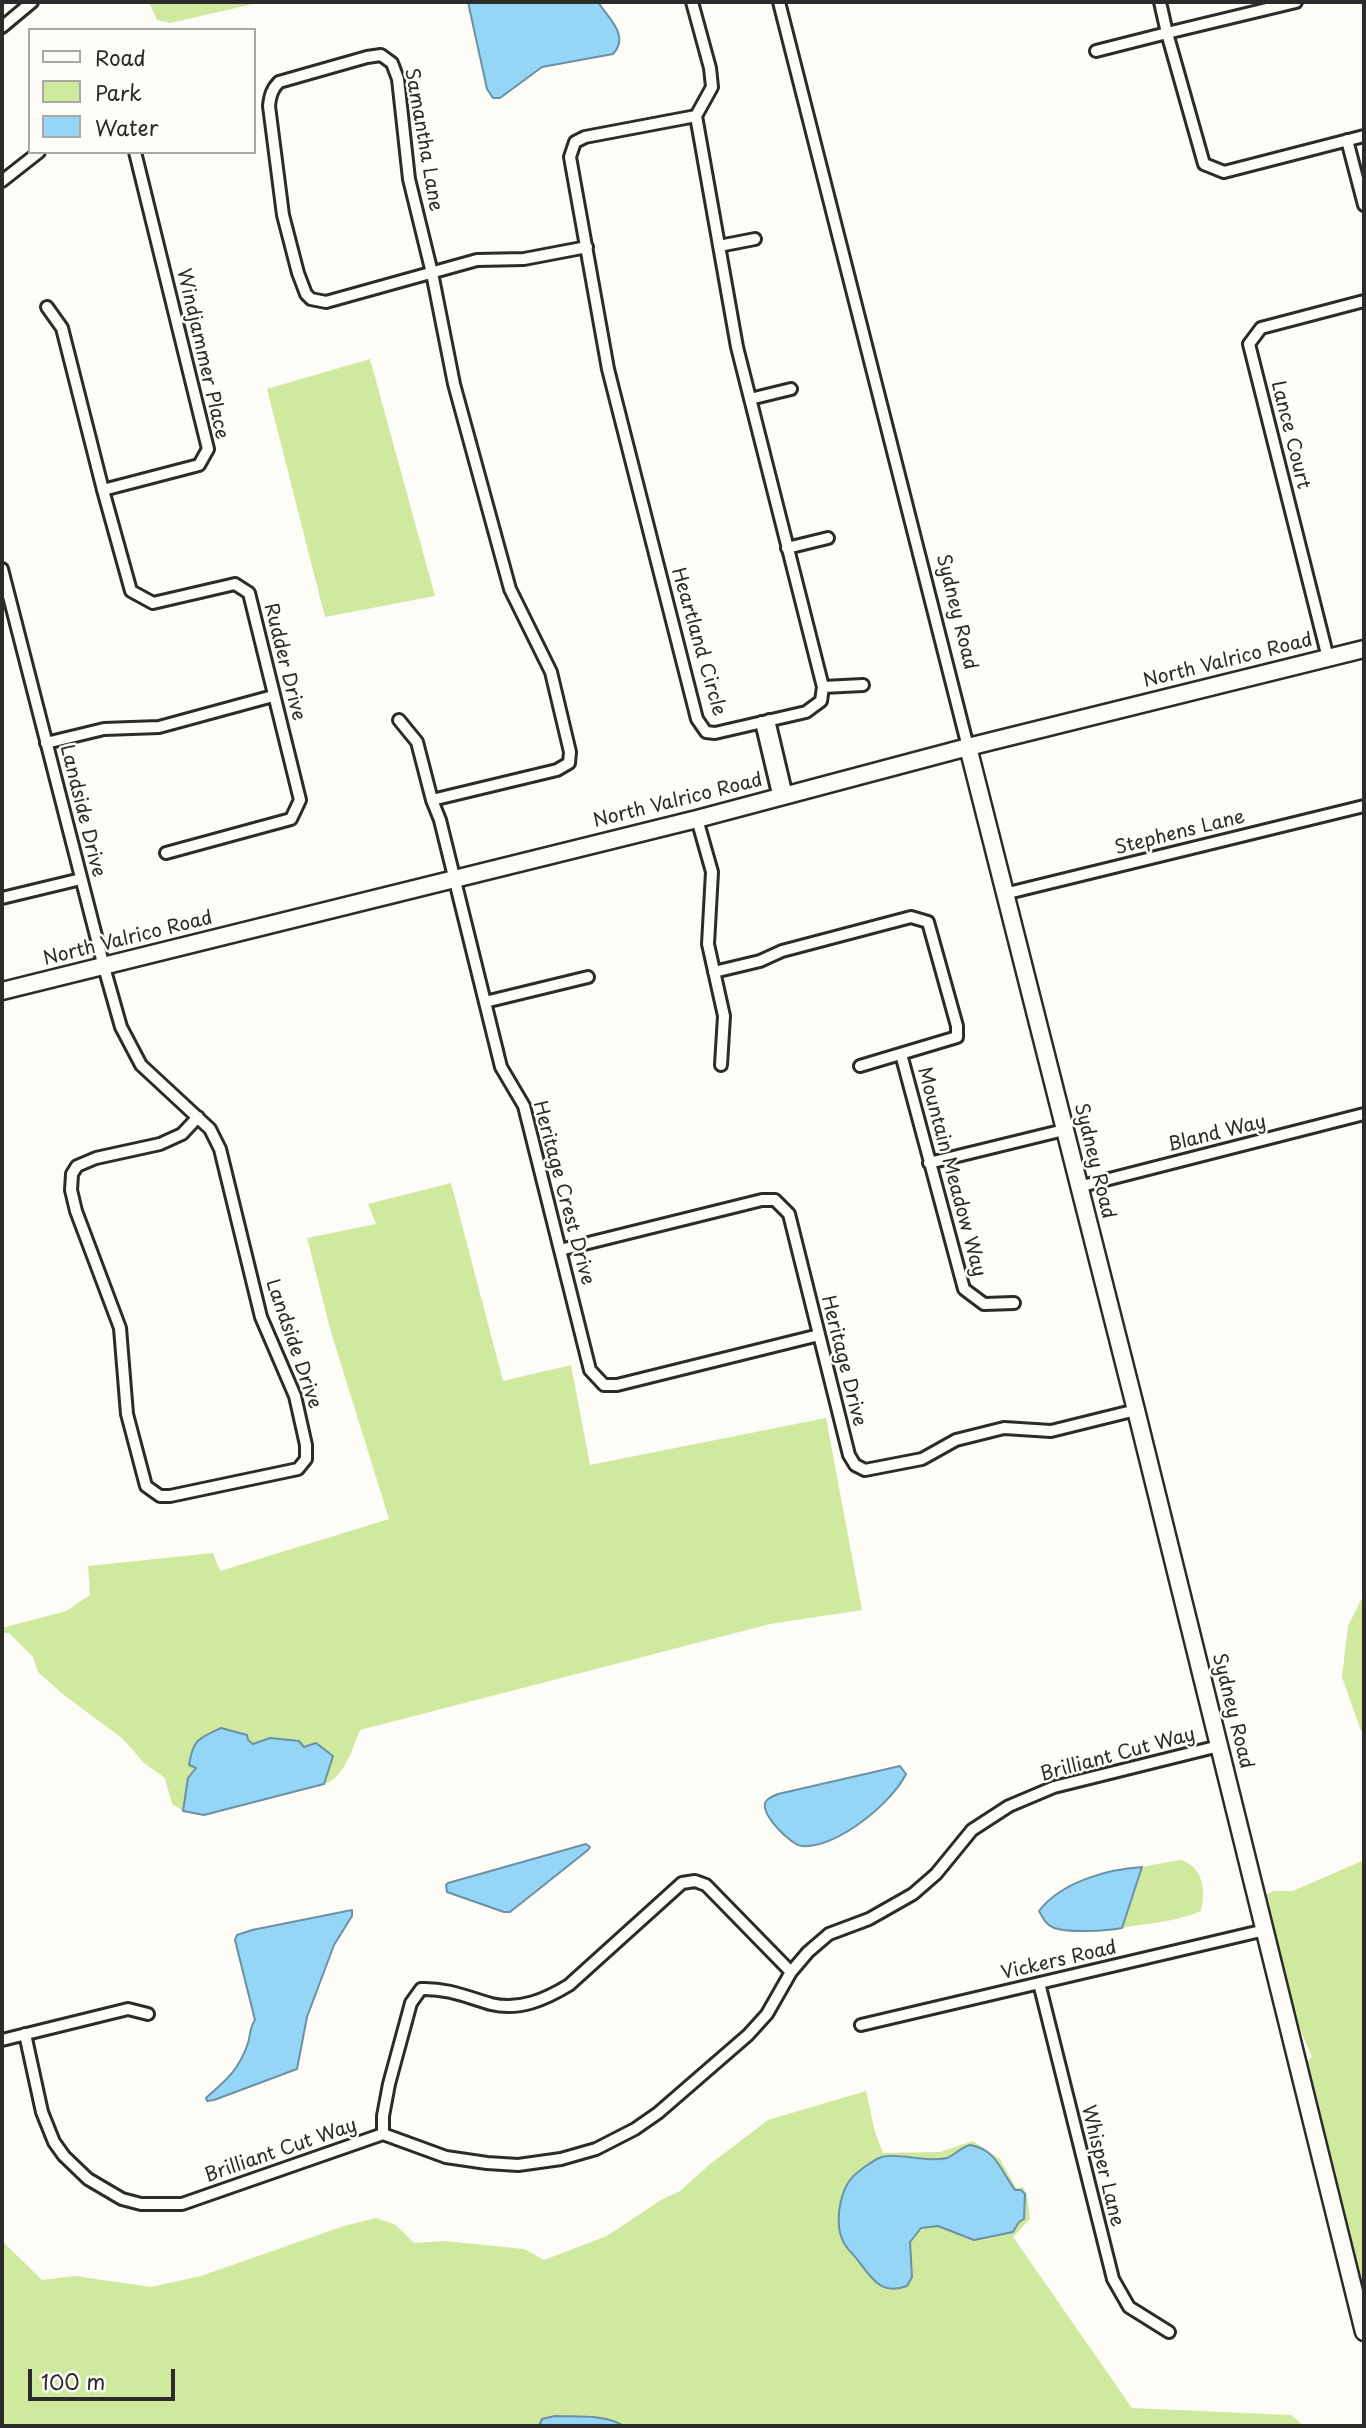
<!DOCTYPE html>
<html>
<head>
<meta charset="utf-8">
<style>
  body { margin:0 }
  #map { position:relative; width:1366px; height:2428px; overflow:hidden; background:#fdfcf7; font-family:"Playpen Sans",sans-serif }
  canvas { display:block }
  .frame { position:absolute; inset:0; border:4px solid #2b2b2b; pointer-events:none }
  .legend { position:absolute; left:28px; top:28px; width:228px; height:126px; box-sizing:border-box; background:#fdfcf7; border:2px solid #a9a8a5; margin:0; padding:9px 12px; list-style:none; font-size:21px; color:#2b2b2b }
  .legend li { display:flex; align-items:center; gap:14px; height:35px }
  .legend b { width:35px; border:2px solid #a9a8a5 }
  .scale { position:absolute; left:28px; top:2369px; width:147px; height:32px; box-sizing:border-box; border:4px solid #2b2b2b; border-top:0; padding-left:9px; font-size:21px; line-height:24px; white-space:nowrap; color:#2b2b2b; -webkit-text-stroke:5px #fdfcf7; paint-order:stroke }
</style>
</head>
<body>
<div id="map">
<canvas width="1366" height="2428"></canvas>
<div class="frame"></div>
<ul class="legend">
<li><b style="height:9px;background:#fdfcf7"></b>Road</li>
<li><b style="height:19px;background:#cfe99f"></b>Park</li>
<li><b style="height:19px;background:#95d5f6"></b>Water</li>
</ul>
<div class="scale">100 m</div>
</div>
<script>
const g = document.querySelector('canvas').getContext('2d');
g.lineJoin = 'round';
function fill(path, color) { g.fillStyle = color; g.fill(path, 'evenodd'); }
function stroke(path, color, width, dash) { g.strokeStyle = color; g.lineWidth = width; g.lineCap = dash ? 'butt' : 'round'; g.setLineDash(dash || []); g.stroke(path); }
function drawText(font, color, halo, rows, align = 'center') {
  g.font = font + ' "Playpen Sans",sans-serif'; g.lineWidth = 5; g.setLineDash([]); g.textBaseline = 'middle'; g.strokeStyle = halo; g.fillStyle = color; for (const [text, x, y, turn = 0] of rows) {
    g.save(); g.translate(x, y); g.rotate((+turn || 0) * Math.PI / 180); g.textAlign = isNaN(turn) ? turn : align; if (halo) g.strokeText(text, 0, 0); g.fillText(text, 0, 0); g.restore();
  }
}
fill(new Path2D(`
  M149 2H262L170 23 157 20Z
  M370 359 435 596 325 617 267 389Z
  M451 1183 503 1381 571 1365 590 1465 826 1418 862 1610 770 1624 360 1730C352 1748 345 1778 324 1784L333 1756 303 1747 299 1741 270 1738 253 1744 220 1728C201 1737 193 1743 189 1764L197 1768 186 1790 183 1811 172 1804 165 1778 144 1763 123 1739 64 1695 38 1672 33 1657 9 1633H2V1628L66 1611 90 1595 88 1566 213 1553 220 1571 389 1519 331 1332 307 1238 376 1224 368 1204Z
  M1364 1594V1732L1361 1731 1342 1677 1348 1626Z
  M1180 1860C1203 1866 1206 1890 1201 1911 1175 1922 1149 1923 1122 1928L1142 1867Z
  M1364 1860V2308L1304 2064 1312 2057C1296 2019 1272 1967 1273 1926H1270L1262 1896 1274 1891H1293Z
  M866 2091 875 2132 883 2153 940 2152 973 2141 1000 2159 1016 2188 1023 2187 1027 2195 1030 2219 1013 2237 1132 2408 1291 2415 1304 2426H2V2241L42 2280 75 2276 151 2287 201 2276 344 2226 376 2218 396 2225 414 2243 445 2241 524 2249 544 2260 607 2236 661 2200 680 2191 709 2165 768 2120Z`), '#cfe99f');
const water = new Path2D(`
  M468 2H598C609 19 630 36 613 54L542 67 500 98H493L487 89Z
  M221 1728 247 1735 248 1740 253 1744 270 1738 299 1741 304 1747 316 1743 333 1756 324 1784 204 1815 183 1811 188 1778 196 1768 189 1765C193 1739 199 1738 221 1728Z
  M900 1766 906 1774C892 1803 836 1849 802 1846 791 1845 762 1816 765 1803 767 1798 773 1796 778 1794Z
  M586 1844 590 1847 588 1850 510 1912H504L447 1892 446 1885 448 1883Z
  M1142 1867 1122 1928C1106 1931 1068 1933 1054 1928 1046 1925 1043 1918 1039 1911 1061 1882 1108 1869 1142 1867Z
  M352 1910V1916L334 1945 307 2017 297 2069 214 2100 207 2101 206 2098C226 2080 237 2072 247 2046 251 2036 249 2028 255 2020L235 1940 237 1935 252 1930Z
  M970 2145C996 2149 1001 2171 1015 2190H1021L1025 2194 1024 2219 1019 2222 1013 2232 974 2240 938 2226 921 2228 910 2242 912 2277 907 2286C880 2296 871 2277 856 2258 852 2253 845 2247 843 2241 835 2225 839 2198 848 2183 853 2174 873 2160 882 2157 896 2152 928 2163 947 2158 955 2155 961 2147 970 2145Z
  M555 2416C577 2417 606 2414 624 2426H539L542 2419Z`);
fill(water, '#95d5f6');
stroke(water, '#6b91a5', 2);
const street = new Path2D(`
  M692 2 710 68 712 87 696 116
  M779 2 968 747
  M1160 2 1167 33 1296 2
  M2 27 32 2
  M1096 51 1167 33 1204 164 1224 172 1364 136
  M696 116 737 347 823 687 821 701 806 712 715 733 706 732 697 719 608 369 570 157 575 142 585 137Z
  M1347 140 1364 205
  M2 181 39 152
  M719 246 755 239
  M47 307 62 328 103 490 131 591 153 603 235 584 249 593 300 800 291 819 166 853
  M750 399 791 389
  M103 490 199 465 208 449 135 152
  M787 548 828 538
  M2 569 104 967 121 1027 141 1065 210 1129 220 1149 261 1317 295 1396 306 1445V1459L298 1469 170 1496H160L146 1486 127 1414 120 1328 76 1211 71 1190 72 1174 77 1166 96 1158 160 1144 182 1134 198 1117
  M1328 658 1249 344 1261 328 1364 301
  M823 687 863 685
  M399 720 417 742 432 800 440 820 501 1067 524 1106 590 1370 604 1385H617L819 1335
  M769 720 787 796
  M761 722 779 798
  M46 743 104 729 159 727 273 696
  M432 800 557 770 569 763 570 752 551 672 510 589 454 384 432 273 409 179 398 79 392 63 381 55 367 57 279 82C272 89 270 96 269 106L283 215 298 273 306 294 311 299 326 302 477 260 524 259 587 247
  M697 819 712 872 708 944 724 1016 721 1065
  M1004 894 1364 806
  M2 898 81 879
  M714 972 760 961 782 951 911 917 928 922 957 1026V1037L860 1066
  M485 1002 588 977
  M901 1054 964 1289 984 1304 1014 1303
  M929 1163 1064 1130
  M1078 1187 1364 1114
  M560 1250 762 1200H775L789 1214 849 1455 855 1465 865 1470 922 1459 956 1440 1004 1428 1051 1431 1136 1410
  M1039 1983 1113 2279 1129 2307 1169 2332
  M861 2025 1265 1930
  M25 2034 42 2112 54 2142 64 2156 88 2179 122 2199 141 2204H182L383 2134 446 2157 487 2163 518 2165 561 2159 596 2149 635 2129 658 2113 748 2035 767 2014 791 1972 808 1952 829 1934 869 1919 913 1894 936 1874 972 1830 1009 1806 1054 1787 1219 1746
  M2 2040 128 2009 148 2014
  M383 2134V2116L389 2084 411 2003 421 1989C447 1988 467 1997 491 2004 520 2011 546 1999 569 1985L682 1883 695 1881 706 1885 791 1972`);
const secondary = new Path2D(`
  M968 747 1136 1410 1364 2332
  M2 991 697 819 968 747 1364 649`);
stroke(street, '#2b2b2b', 16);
stroke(secondary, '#2b2b2b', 21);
stroke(street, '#fdfcf7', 10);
stroke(secondary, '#fdfcf7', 16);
drawText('19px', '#2b2b2b', '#fdfcf7', [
  ["Samantha Lane",423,140,80],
  ["Windjammer Place",202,354,77],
  ["Lance Court",1290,435,76],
  ["Sydney Road",956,612,76],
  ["Heartland Circle",698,642,74],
  ["North Valrico Road",1228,661,-14],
  ["Rudder Drive",284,662,76],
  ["North Valrico Road",678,801,-14],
  ["Landside Drive",82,811,76],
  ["Stephens Lane",1180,833,-14],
  ["North Valrico Road",128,939,-14],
  ["Bland Way",1217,1134,-14],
  ["Sydney Road",1094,1161,76],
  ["Mountain Meadow Way",951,1172,75],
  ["Heritage Crest Drive",563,1193,75],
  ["Landside Drive",293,1344,71],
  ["Heritage Drive",843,1361,76],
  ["Sydney Road",1232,1711,76],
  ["Brilliant Cut Way",1118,1755,-15],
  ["Vickers Road",1059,1961,-13],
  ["Brilliant Cut Way",281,2151,-19],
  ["Whisper Lane",1102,2166,76]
]);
</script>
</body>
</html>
